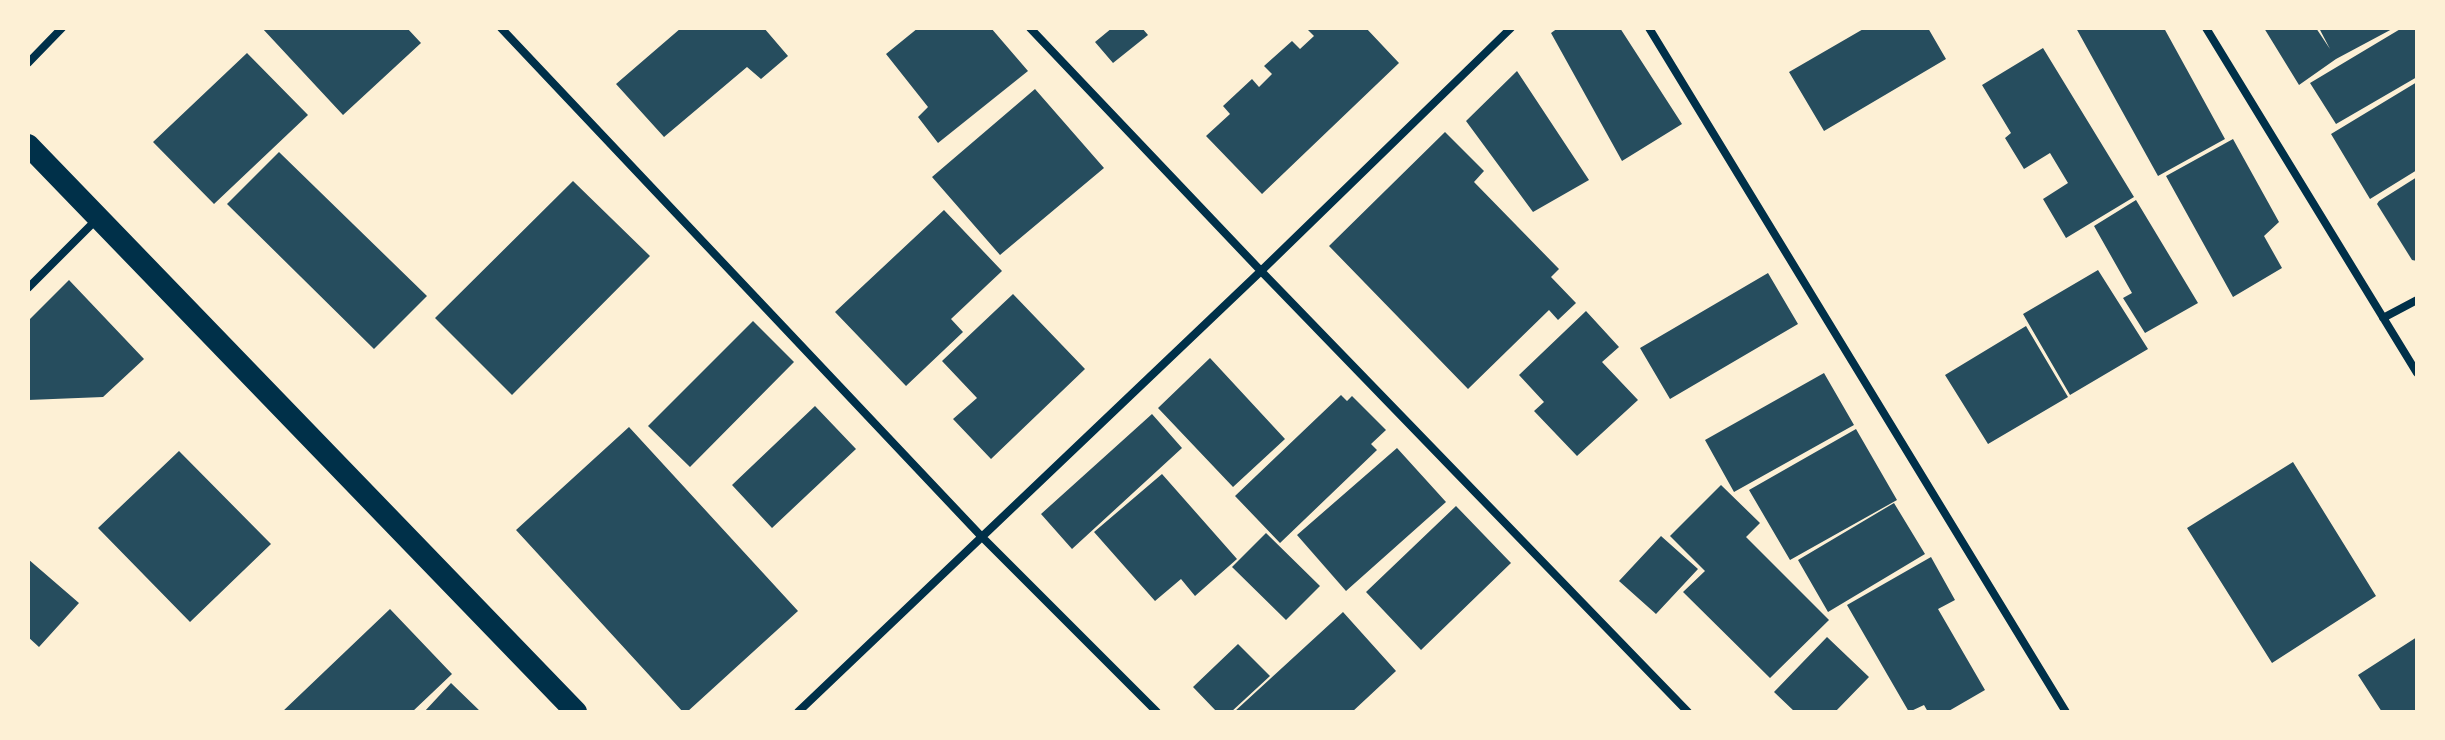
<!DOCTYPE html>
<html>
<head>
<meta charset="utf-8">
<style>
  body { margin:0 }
  #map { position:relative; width:2445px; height:740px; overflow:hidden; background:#fdf0d5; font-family:"Alegreya Sans",sans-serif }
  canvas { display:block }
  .frame { position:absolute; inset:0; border:30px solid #fdf0d5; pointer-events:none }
</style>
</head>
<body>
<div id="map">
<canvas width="2445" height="740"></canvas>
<div class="frame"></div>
</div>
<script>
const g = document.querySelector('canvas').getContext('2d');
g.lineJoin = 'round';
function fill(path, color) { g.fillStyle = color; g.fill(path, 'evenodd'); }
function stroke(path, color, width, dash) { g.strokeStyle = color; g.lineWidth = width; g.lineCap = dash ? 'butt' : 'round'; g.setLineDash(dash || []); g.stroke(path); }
fill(new Path2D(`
  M262 28H407L421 43 343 115Z
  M681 28H764L788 56 761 79 747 67 664 137 616 84Z
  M918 28H991L1028 71 938 143 918 117 928 107 886 54Z
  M1112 28H1142L1148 35 1113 63 1095 42Z
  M1306 28H1366L1399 63 1262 194 1206 136 1230 114 1223 106 1252 79 1259 87 1272 74 1264 66 1292 41 1300 49 1314 36Z
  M1558 28H1620L1682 124 1622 161 1551 33Z
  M1865 28H1928L1946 59 1824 131 1789 72Z
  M2076 28H2164L2225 139 2158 176Z
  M2264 28H2316L2330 49 2319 28H2394L2336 59 2299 85Z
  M2402 28H2417V77L2336 124 2310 83Z
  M2043 48 2134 197 2066 238 2043 199 2068 183 2050 153 2024 169 2005 138 2011 133 1982 85Z
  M247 53 308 115 214 204 153 142Z
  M1517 71 1589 180 1533 212 1466 121Z
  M2417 82V170L2370 199 2331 134Z
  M1035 89 1104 168 1000 255 932 177Z
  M1445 132 1484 171 1474 182 1559 269 1551 277 1576 303 1558 320 1549 310 1468 389 1329 246Z
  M2233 139 2279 222 2264 236 2282 268 2233 297 2166 176Z
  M279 152 427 296 374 349 227 204Z
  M2417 177V261L2412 260 2377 204 2379 201Z
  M573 181 650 256 512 395 435 318Z
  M2136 200 2198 303 2145 333 2123 298 2132 293 2094 226Z
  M944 210 1002 271 951 319 963 332 906 386 835 312Z
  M2098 270 2148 349 2070 395 2023 314Z
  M1768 273 1798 324 1670 399 1640 348Z
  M69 280 144 359 103 397 28 400V321Z
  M1013 294 1085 369 991 459 953 419 977 398 942 361Z
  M1586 311 1619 347 1602 362 1638 400 1577 456 1534 411 1544 402 1519 375Z
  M753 321 794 362 690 467 648 426Z
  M2026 326 2068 397 1988 444 1945 375Z
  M1210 358 1285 439 1233 487 1158 408Z
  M1824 373 1854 425 1734 492 1705 440Z
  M1341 395 1347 401 1352 396 1386 430 1371 444 1377 450 1280 543 1235 496Z
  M815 406 856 449 772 528 732 485Z
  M1152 414 1182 448 1072 549 1041 514Z
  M629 427 798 611 687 712H683L516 530Z
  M1856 429 1897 500 1790 560 1749 490Z
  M1397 448 1446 502 1346 591 1297 535Z
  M179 451 271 544 190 622 98 528Z
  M2293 462 2376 596 2272 663 2187 528Z
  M1162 474 1237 559 1195 596 1181 579 1155 601 1094 532Z
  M1721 485 1760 523 1746 537 1829 620 1770 678 1683 592 1705 571 1670 536Z
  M1894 503 1925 554 1828 612 1798 560Z
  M1456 506 1511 563 1421 650 1366 592Z
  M1266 533 1320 586 1286 620 1232 567Z
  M1661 536 1698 569 1656 614 1619 581Z
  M1931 557 1955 600 1938 609 1985 690 1947 712H1928L1924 705 1909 712 1847 605Z
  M28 559 79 603 39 647 28 637Z
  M390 609 452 674 412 712H282Z
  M1343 612 1396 671 1352 712H1234Z
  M1827 637 1869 677 1835 712H1795L1774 692Z
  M2417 637V712H2382L2358 675Z
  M1238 644 1270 676 1231 712H1217L1193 687Z
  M451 683 481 712H424Z`), '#264d5e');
stroke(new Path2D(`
  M501 28 981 536 1157 712
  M1030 28 1261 271 1688 712
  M1649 28 2066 712
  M2206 28 2417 373
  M28 63 62 28
  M28 288 98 218
  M2383 318 2417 300
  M798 712 1261 271 1511 28`), '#003049', 8);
stroke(new Path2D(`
  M28 145 576 712`), '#003049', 22);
</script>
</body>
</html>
